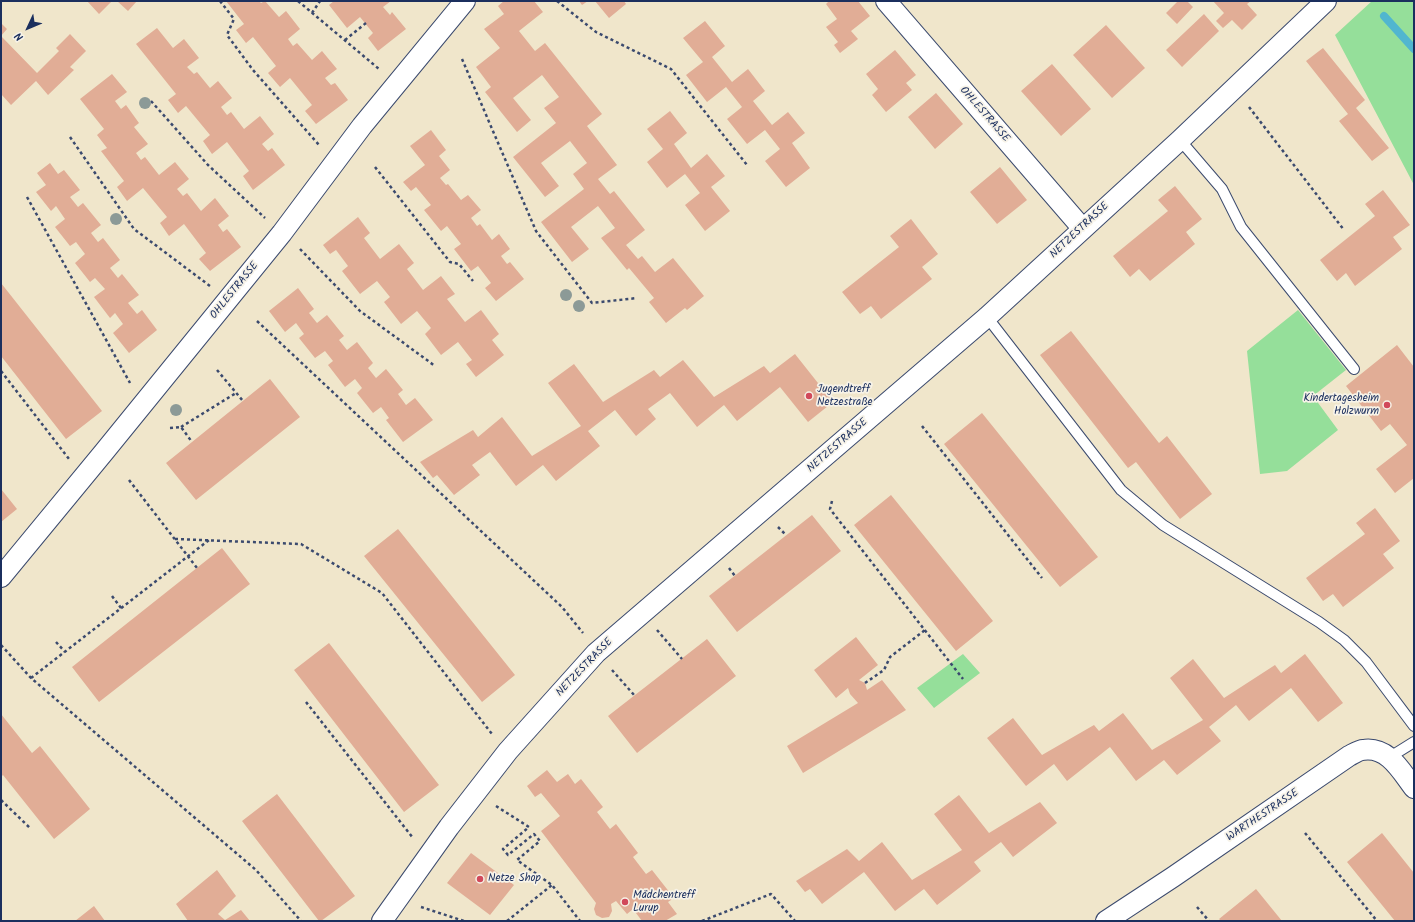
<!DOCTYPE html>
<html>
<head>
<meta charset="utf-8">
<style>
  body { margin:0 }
  #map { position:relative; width:1415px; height:922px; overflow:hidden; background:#f0e6cb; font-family:Kalam,sans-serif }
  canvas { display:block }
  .frame { position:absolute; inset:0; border:2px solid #1b2f5e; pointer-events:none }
  .north { position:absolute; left:8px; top:8px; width:40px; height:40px; -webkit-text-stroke:3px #f7f3e8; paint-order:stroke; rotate:226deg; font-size:11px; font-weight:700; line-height:16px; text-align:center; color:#1b2f5e }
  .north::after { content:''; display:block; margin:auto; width:14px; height:18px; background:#1b2f5e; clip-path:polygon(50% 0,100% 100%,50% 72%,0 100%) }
</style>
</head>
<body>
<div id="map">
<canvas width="1415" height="922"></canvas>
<div class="frame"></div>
<div class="north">N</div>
</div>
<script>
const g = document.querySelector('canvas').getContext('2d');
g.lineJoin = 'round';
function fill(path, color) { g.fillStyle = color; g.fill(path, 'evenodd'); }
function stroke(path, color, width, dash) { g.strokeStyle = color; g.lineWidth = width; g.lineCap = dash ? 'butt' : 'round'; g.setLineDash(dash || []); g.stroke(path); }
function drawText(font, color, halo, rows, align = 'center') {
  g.font = font + ' Kalam,sans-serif'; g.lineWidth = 3.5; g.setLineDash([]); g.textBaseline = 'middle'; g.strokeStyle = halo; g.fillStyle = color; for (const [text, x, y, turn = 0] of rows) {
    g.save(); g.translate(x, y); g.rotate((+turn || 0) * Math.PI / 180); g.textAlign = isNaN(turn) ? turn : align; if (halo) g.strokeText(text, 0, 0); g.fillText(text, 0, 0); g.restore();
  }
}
fill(new Path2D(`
  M1372 1H1414V185L1335 35Z
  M1298 310 1346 370 1313 396 1338 430 1287 471 1260 474 1247 351Z
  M963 654 980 673 934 708 917 688Z`), '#95df9a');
stroke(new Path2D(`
  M1384 16 1414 49`), '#51b6cf', 8);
fill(new Path2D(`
  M87 1H112L99 14Z
  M117 1H137L128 11Z
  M226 1H259L261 3 265 1 279 17 286 11 300 29 288 39 293 46 297 43 312 60 322 51 337 69 325 78 331 85 335 83 348 100 316 124 305 111 312 105 290 78 280 87 268 73 276 66 253 37 246 43 236 30 244 24Z
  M334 1H391L383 7 390 15 392 12 406 29 378 51 368 38 373 33 360 17 347 28 329 5Z
  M504 1H534L543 12 519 31 535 51 545 43 602 114 587 126 617 165 598 179 610 194 614 191 645 230 626 245 638 259 642 256 655 272 673 258 704 296 687 310 685 308 666 323 649 302 654 298 629 268 627 270 601 238 615 228 598 206 571 227 589 249 572 262 541 222 584 189 573 174 587 163 570 141 541 163 559 186 545 197 513 157 556 123 544 108 559 97 542 75 513 98 531 120 517 132 485 92 491 87 476 67 500 48 484 29 504 14 498 6Z
  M579 1H588L582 5Z
  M595 1H624L626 4 609 18Z
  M829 1H841L842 2 844 1H858L870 16 851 31 858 39 840 53 834 45 838 42 826 27 837 19 826 4Z
  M1178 1H1187L1193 7 1177 24 1166 13Z
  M1213 1H1251L1247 4 1257 15 1242 30 1232 20 1223 28 1216 21 1224 13Z
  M1204 14 1219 31 1182 67 1166 50Z
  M705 21 725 46 712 57 732 82 748 69 765 91 753 101 772 125 788 112 805 133 792 143 810 168 786 187 765 161 780 149 765 130 747 144 727 119 742 107 726 87 707 102 686 75 703 62 683 38Z
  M1 23 7 29 1 36 37 73 59 51 56 48 70 34 86 51 70 67 74 70 48 95 36 81 11 105 1 94Z
  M1106 25 1145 68 1112 98 1073 55Z
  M157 28 173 48 184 39 199 58 187 67 194 74 197 72 210 88 218 81 232 98 221 107 227 115 231 112 244 129 260 116 274 134 262 144 268 151 272 148 285 165 253 190 243 176 249 171 227 142 212 154 203 141 210 135 186 106 178 113 168 100 176 94 136 44Z
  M1323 48 1365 100 1356 108 1389 148 1372 161 1339 121 1348 114 1306 61Z
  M895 50 916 75 906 83 912 90 886 112 872 95 878 89 866 74Z
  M1052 64 1091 109 1061 136 1021 91Z
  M112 74 127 92 115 101 121 109 126 105 139 123 134 127 148 144 136 153 141 160 145 157 159 175 175 162 189 179 177 189 183 196 187 193 201 211 215 198 229 216 218 225 223 232 227 229 241 247 210 271 199 259 206 253 184 224 169 236 160 223 167 217 143 188 127 201 117 187 124 181 101 151 107 148 97 135 104 129 80 99Z
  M936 93 963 124 935 149 908 117Z
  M670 111 687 133 674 144 691 168 707 154 725 176 711 187 730 211 705 231 685 205 700 193 685 174 667 188 647 162 663 149 647 129Z
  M431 130 446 150 439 156 450 170 440 178 446 185 448 184 461 200 468 195 481 210 471 218 477 226 480 224 492 240 499 234 510 249 501 256 507 264 510 262 524 279 496 301 485 288 491 283 478 266 471 271 454 249 461 244 447 226 441 231 424 210 431 205 416 187 411 191 403 182 425 165 410 146Z
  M50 163 58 174 64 170 80 190 70 197 78 207 83 203 101 225 91 233 98 242 103 238 120 260 110 268 118 278 122 274 139 295 128 303 137 314 142 310 157 330 129 353 113 333 123 324 115 313 110 318 94 297 105 289 95 278 90 282 75 263 85 254 76 242 70 246 55 227 65 219 56 206 51 211 36 192 46 185 37 173Z
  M1000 167 1027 200 997 224 970 192Z
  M1175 186 1202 219 1186 232 1195 244 1150 281 1139 269 1130 277 1113 256 1168 211 1158 200Z
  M1383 190 1410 225 1393 237 1402 249 1355 286 1346 273 1337 281 1320 260 1375 216 1365 204Z
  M358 217 370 233 364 238 380 259 399 244 414 263 407 269 423 290 441 276 455 294 447 299 465 322 481 310 499 334 492 340 504 355 476 377 466 364 472 360 458 342 441 355 425 334 431 328 417 311 401 324 384 302 390 297 377 281 360 294 342 271 348 266 336 250 330 254 323 245Z
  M911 219 938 254 922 267 932 279 881 319 871 306 860 314 842 292 899 247 890 236Z
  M1 283 102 411 66 439 1 356Z
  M298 288 314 309 309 313 317 323 327 315 344 336 339 340 347 350 357 342 373 363 368 368 376 378 386 369 403 390 398 394 406 405 415 398 433 420 403 442 386 420 389 418 381 407 373 413 357 393 362 388 355 379 345 387 328 365 333 361 325 351 315 358 299 338 304 334 296 323 285 332 269 311Z
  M1071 331 1159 443 1167 436 1212 494 1180 519 1136 462 1128 468 1040 355Z
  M1397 345 1414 367V478L1395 493 1376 469 1407 445 1390 424 1381 431 1346 386Z
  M795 354 833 402 808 422 780 387 737 421 724 405 697 427 670 393 648 409 656 419 636 436 615 410 588 431 600 446 556 481 543 465 516 486 490 452 472 465 480 475 454 495 437 475 433 478 420 462 473 430 478 437 502 417 532 456 581 426 548 383 574 364 603 402 654 370 660 377 683 360 714 397 764 366 770 373Z
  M270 379 300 417 196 500 166 463Z
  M982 413 1098 557 1060 587 944 444Z
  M1 489 17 509 1 522Z
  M891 495 993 621 956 651 854 525Z
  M1375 508 1400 541 1383 554 1394 568 1343 607 1333 594 1323 601 1306 578 1365 534 1356 523Z
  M812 515 841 551 737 632 709 596Z
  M398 529 515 675 482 702 364 556Z
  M222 548 250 584 99 702 72 667Z
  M856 637 878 665 859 680 865 683 867 690 882 680 906 710 803 773 787 746 858 703 850 694 848 688 836 698 814 670Z
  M707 639 736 676 637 753 608 716Z
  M329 643 439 785 404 812 294 670Z
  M1305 654 1343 703 1318 722 1291 688 1249 721 1236 705 1209 727 1221 741 1177 775 1164 760 1136 781 1110 747 1067 781 1054 764 1026 786 987 738 1013 718 1042 755 1094 725 1099 731 1123 713 1152 750 1203 720 1170 678 1193 659 1224 698 1275 665 1281 673Z
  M1 714 32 753 40 746 90 809 54 839 3 775 1 777Z
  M547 770 557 782 568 774 575 784 581 779 603 807 597 812 610 829 616 824 638 853 633 857 646 874 652 870 674 898 668 902 677 914 665 921H642L633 909 627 914 616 901 611 904 612 911 609 917 602 918 596 915 594 909 596 903 541 831 560 816 541 793 535 797 527 786Z
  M277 794 355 896 321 921H319L242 821Z
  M959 795 989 833 1040 802 1057 823 1013 857 1001 842 974 862 981 871 937 905 924 889 895 911 864 872 822 904 810 889 805 892 796 881 847 849 859 861 882 842 912 880 962 850 934 814Z
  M1382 833 1414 873V921H1395L1347 862Z
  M471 853 514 885 490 915 447 883Z
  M217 870 236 896 218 914 225 920 241 910 250 921H188L176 904Z
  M1256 889 1282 921H1221L1219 919Z
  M94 906 105 921H75Z`), '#e1ad96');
const service = new Path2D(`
  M1180 140 1222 189 1241 227 1354 369
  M987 317 1121 490 1163 525 1319 622 1344 640 1366 662 1414 726
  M1390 757 1414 742`);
const minor = new Path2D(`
  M886 1 1083 229
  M1 577 104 452 282 233 362 126 465 1
  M382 921 449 827 508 751 596 653 987 317 1180 140 1326 1
  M1106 921 1173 877 1349 756C1353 754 1359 750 1363 750 1388 746 1401 771 1414 788`);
stroke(service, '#3b4a6e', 12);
stroke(minor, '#3b4a6e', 22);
stroke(new Path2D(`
  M220 1 234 19 227 35 253 70 319 145
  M298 1 379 69
  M557 1 596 32 671 69 747 165
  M312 13 320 1
  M345 40 366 23
  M462 59 536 231 592 303 637 298
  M151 101 208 165 265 218
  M1249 107 1344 230
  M70 137 134 229 210 286
  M375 167 450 262 459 264 473 281
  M27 197 130 383
  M300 249 360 311 435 366
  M257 321 562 607 583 633
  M217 370 243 401
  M1 371 69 459
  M922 426 1042 578
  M181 427 236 393
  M170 428 181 427 192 442
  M129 480 197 568
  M832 501 830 509 963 679
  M778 527 786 535
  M175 539 301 544 382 593 492 734
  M729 568 735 576
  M112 596 121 608
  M657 630 682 659
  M56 642 65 652
  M1 645 31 678 256 870 301 921
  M612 670 635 696
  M31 678 209 540
  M865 683 884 670 890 657 925 630
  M306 702 413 838
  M1 800 31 829
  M496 806 529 827 503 849 508 855 534 834 540 841 517 860 552 885 580 921
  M1305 833 1377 921
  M421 907 464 921
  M1197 907 1209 921
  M507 921 552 885
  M702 921 771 894 795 921`), '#3b4a6e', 2.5, [3, 3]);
stroke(service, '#fff', 10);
stroke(minor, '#fff', 20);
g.fillStyle = '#8c9a97';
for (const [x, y] of [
  [145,103],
  [116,219],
  [566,295],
  [579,306],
  [176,410]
]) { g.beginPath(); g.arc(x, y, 6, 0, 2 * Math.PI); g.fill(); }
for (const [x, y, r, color] of [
  [809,396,4,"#d1495b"],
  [1387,405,4,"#d1495b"],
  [480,879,4,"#d1495b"],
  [625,902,4,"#d1495b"]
]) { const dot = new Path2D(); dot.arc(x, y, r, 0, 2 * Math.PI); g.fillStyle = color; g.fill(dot); stroke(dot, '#f7f3e8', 1.5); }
drawText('11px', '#1b2f5e', '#f7f3e8', [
  ["OHLESTRASSE",984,115,49],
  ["NETZESTRASSE",1080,231,-43],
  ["OHLESTRASSE",235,291,-51],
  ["NETZESTRASSE",838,446,-41],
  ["NETZESTRASSE",585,668,-46],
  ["WARTHESTRASSE",1263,816,-34]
]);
drawText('11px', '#1b2f5e', '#f7f3e8', [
  ["Jugendtreff",817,390],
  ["Netzestraße",817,403],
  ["Kindertagesheim",1379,399,"right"],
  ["Holzwurm",1379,412,"right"],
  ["Netze Shop",488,879],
  ["Mädchentreff",633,896],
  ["Lurup",633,909]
], 'left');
</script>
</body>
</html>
